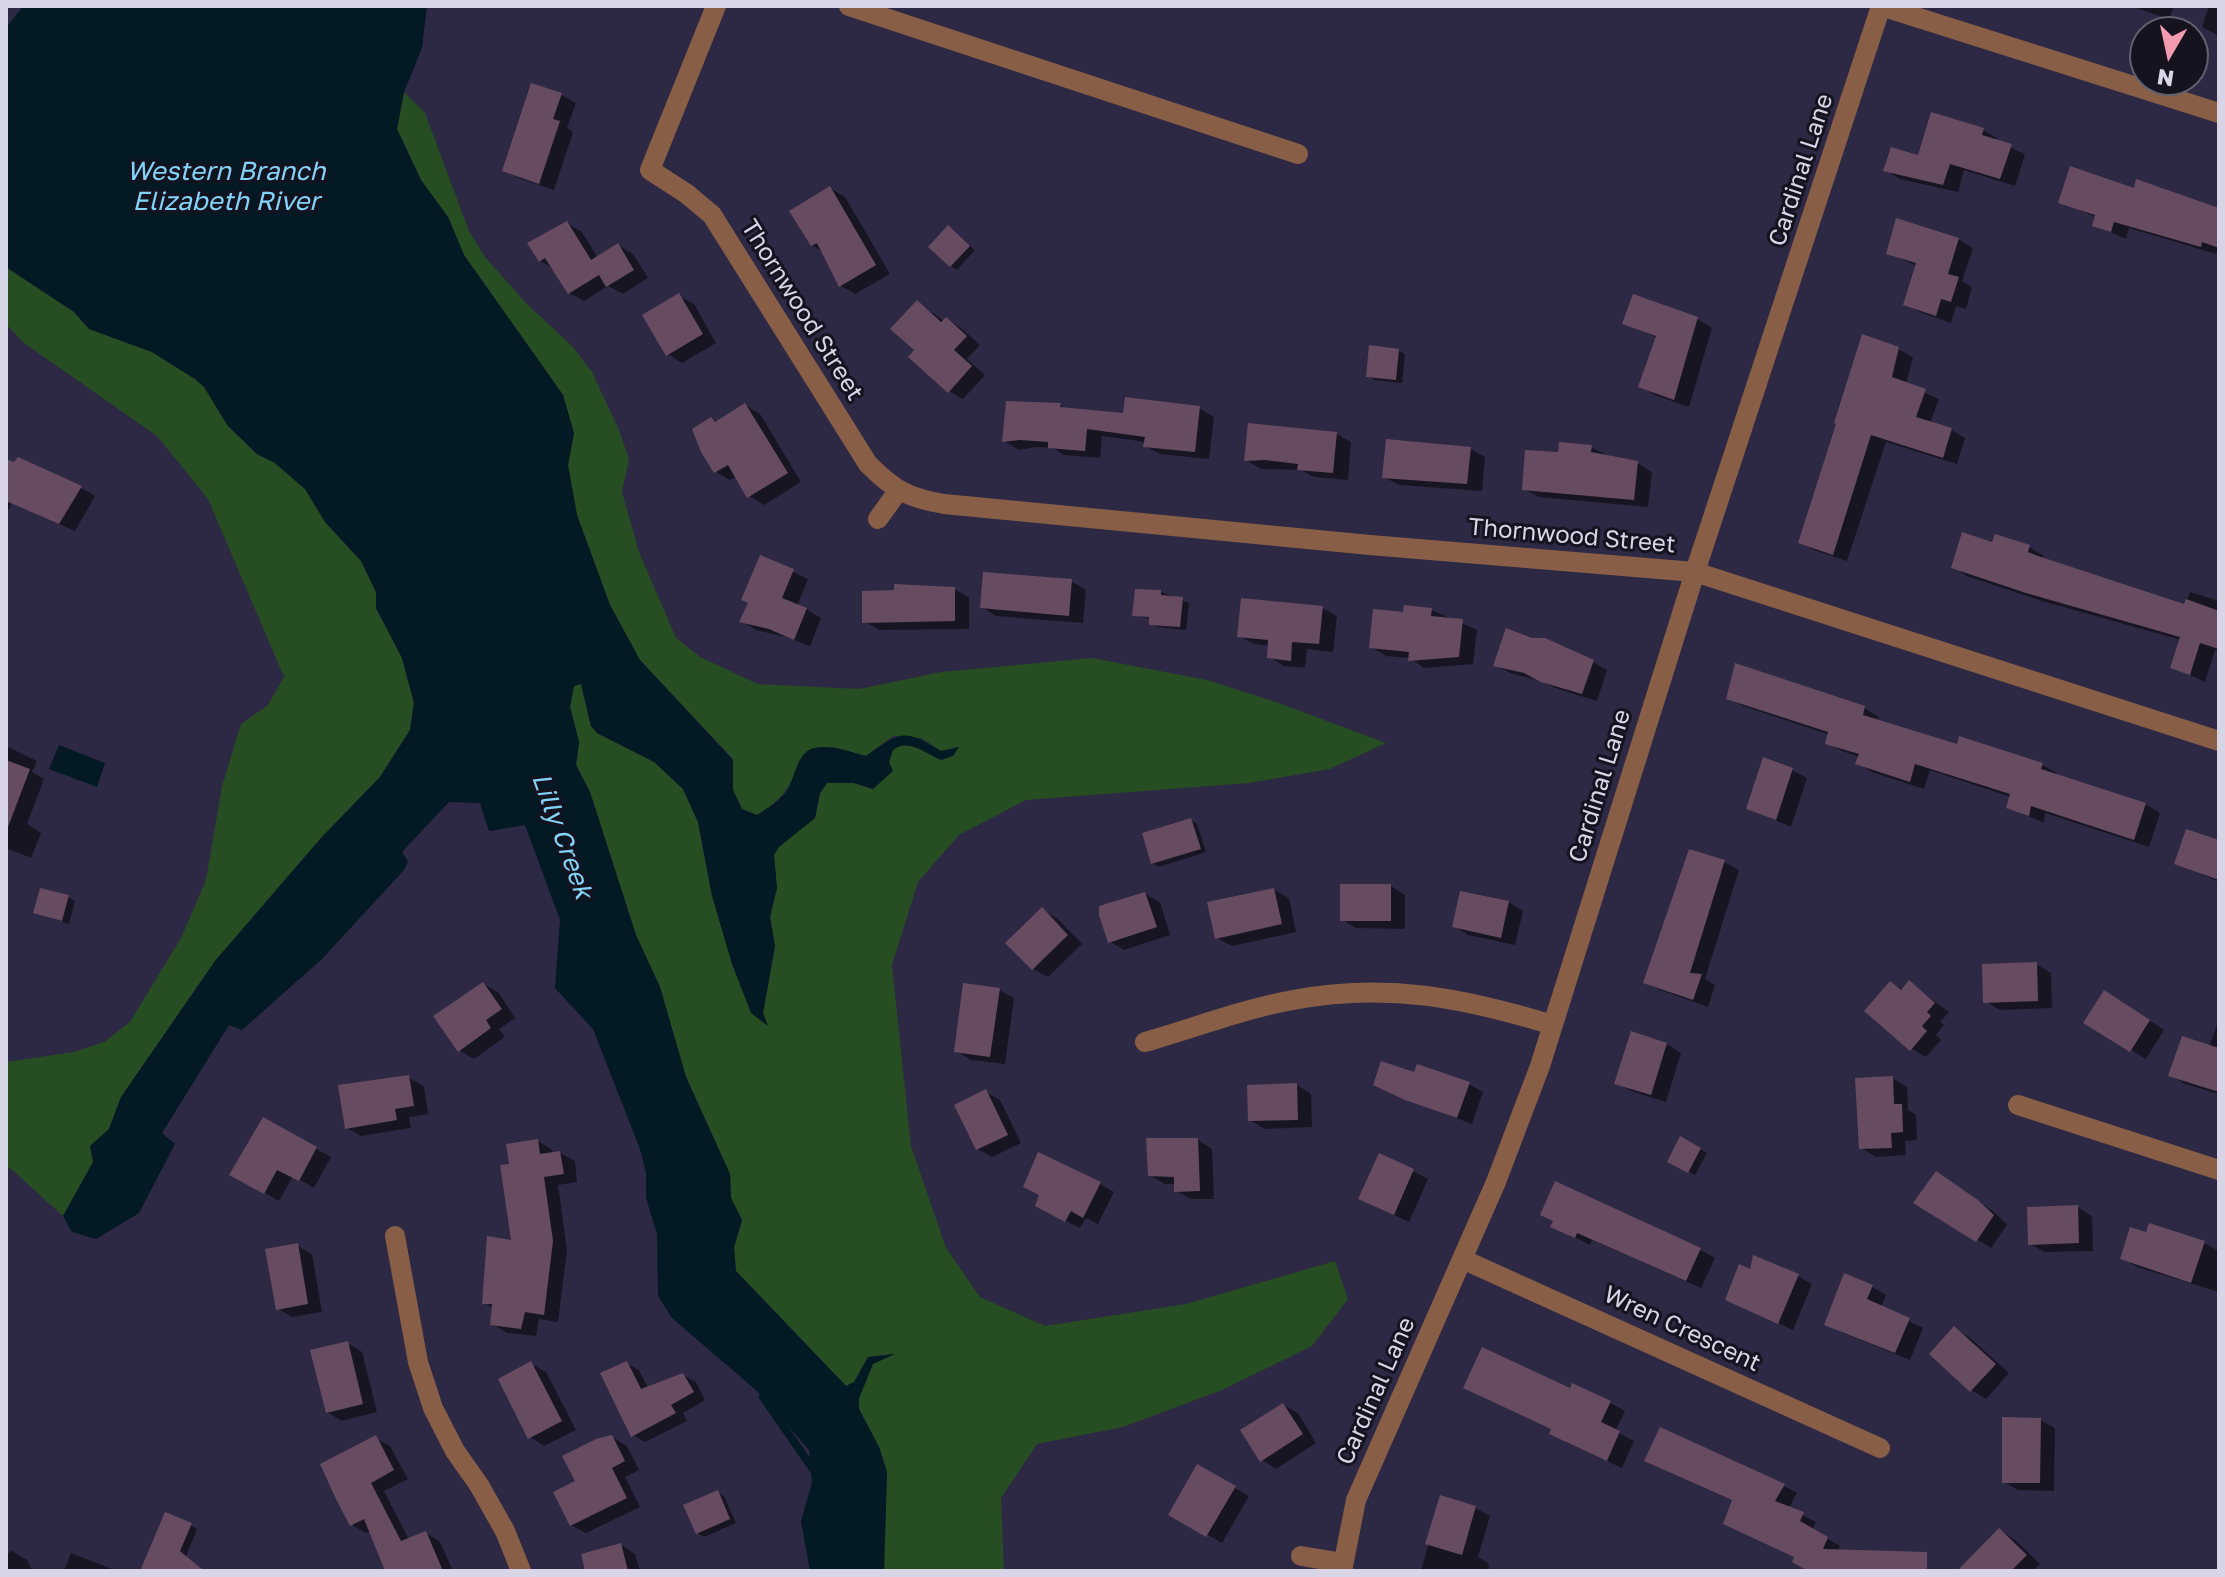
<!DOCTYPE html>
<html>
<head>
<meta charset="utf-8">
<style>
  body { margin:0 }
  #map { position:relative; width:2225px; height:1577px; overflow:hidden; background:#2d2843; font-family:"Golos Text",sans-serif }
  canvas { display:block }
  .frame { position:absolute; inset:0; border:8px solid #d7d5e6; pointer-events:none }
  .north { position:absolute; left:2129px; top:16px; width:80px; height:80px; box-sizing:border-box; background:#15131f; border:2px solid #63616f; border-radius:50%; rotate:189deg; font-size:22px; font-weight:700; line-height:32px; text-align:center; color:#d7d5e6 }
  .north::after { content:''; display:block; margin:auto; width:28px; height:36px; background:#f29aae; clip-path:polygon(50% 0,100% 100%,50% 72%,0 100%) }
</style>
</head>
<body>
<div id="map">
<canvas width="2225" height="1577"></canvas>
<div class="frame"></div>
<div class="north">N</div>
</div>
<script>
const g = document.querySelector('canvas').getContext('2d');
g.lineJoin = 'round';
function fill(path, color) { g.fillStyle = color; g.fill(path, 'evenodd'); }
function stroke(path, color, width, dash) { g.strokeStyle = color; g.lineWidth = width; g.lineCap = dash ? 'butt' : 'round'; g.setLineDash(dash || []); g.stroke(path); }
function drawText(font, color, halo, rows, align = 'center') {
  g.font = font + ' "Golos Text",sans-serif'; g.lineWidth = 6; g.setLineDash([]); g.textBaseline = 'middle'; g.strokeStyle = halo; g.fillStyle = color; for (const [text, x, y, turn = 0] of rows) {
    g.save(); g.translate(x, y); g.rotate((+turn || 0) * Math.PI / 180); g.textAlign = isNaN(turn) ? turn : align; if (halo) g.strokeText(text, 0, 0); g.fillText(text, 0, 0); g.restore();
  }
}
fill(new Path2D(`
  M404 92 425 113 469 231 485 257 527 304 573 347 592 372 619 430 629 459 622 492 639 552 676 638 700 657 758 684 859 689 941 672 1092 658 1207 680 1276 702 1386 743 1330 769 1249 783 1026 800 959 835 918 882 892 965 911 1146 946 1248 980 1297 1045 1326 1186 1304 1335 1261 1348 1299 1312 1346 1222 1390 1123 1427 1037 1444 1001 1498 1004 1571H884L887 1472 879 1447 859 1409V1398L873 1364 892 1354 868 1357 854 1382 846 1386 736 1271 734 1247 742 1220 731 1198 730 1174 686 1077 660 987 636 935 590 792 576 765 579 742 570 707 574 686 581 684 591 726 597 733 655 762 683 789 698 822 712 896 767 1024 763 1014 775 946 770 917 777 888 774 855 778 847 815 818 820 793 827 783H854L873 789 889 762 893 749C908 738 926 753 941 760L958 747 941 751 921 738 893 736 866 756 833 747 803 755C791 784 785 799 757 815L742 809 733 790V759L640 660 610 605 577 516 568 465 574 433 563 395 464 255 448 217 421 180 397 129Z
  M6 267 74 312 89 329 152 352 195 379 204 387 228 426 257 454 275 463 305 489 325 522 361 561 376 592V608L402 658 414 703 410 730 380 777 321 838 215 961 121 1097 109 1129 91 1146 94 1161 63 1216 10 1168 6 1166V1062L74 1052 104 1042 130 1022 181 938 206 880 222 786 241 724 268 705 284 677 208 499 157 436 24 343 6 324Z`), '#274d22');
fill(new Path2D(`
  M23 6H427L422 48 404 92 397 129 421 180 448 217 464 255 563 395 574 433 568 465 577 515 610 605 640 660 733 760V790L742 809 757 815C768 808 778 802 786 792 795 780 796 755 811 749 829 743 849 752 866 756 900 731 904 728 941 751L959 747 953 756 941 760C925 753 908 738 893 750L889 762 893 771 873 789 854 783H827L820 793 815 818 779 847 774 855 777 888 770 917 775 946 763 1013 768 1026 751 1013 732 964 712 896 698 822 683 789 654 762 597 733 591 726 581 684 574 686 570 707 579 742 576 765 590 792 636 935 660 987 686 1077 730 1174 731 1198 742 1220 734 1247 736 1271 846 1386 854 1382 868 1357 895 1354 873 1364 859 1398V1409L879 1447 887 1472 884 1571H810L801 1521 812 1483 809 1450 757 1391 672 1318 658 1296 657 1234 646 1198V1173L640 1149 593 1029 555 988 560 920 525 825 489 831 480 803 449 802 402 852 408 862 404 870 322 959 242 1030 229 1025 162 1133 175 1144 139 1213 96 1239 72 1232 63 1216 93 1162 90 1146 109 1129 121 1097 215 961 321 838 380 777 410 730 414 703 402 658 376 608V592L361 561 325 522 305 489 275 463 257 454 228 426 204 387 195 379 152 352 89 329 74 312 6 267V28Z
  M59 745 105 763 97 787 49 769Z`), '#031923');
fill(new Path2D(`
  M2130 6H2174L2169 19Z
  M2209 6H2219V36L2202 27Z
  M561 95 576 103 567 128 573 132 554 190 519 178 504 170Z
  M1983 130 1997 138 1996 141 2025 154 2015 186 1964 170 1958 192 1900 179 1886 170Z
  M830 188 845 197 890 274 855 294 841 286 823 252 812 245Z
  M2135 190 2219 209V250L2216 254 2129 228 2126 239 2094 225 2096 217 2061 202Z
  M567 223 582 232 598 258 618 245 633 254 648 278 623 294 608 286 584 301 569 293 555 269 540 261Z
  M949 228 975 250 957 270 951 266Z
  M1958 239 1973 248 1962 281 1972 287 1966 309 1956 306 1951 323 1920 312 1905 304 1917 266 1888 253Z
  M679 296 694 304 716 343 682 363 668 354Z
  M917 302 944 321 946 319 961 328 980 345 967 359 985 375 963 399 949 391 917 350Z
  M1697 319 1712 328 1689 407 1655 395 1641 386 1658 338 1625 323Z
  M1898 349 1913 357 1906 384 1939 399 1930 423 1951 430 1965 438 1957 464 1886 442 1847 561 1814 550 1800 542Z
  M1399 351 1405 354 1402 383 1375 380 1368 376Z
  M745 405 760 414 801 482 764 505 749 496 737 476 730 480 716 472 711 419 717 422Z
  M1060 405 1068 410 1125 415 1199 408 1214 417 1209 459 1160 454 1146 446V442L1102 436 1100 458 1064 455 1053 448 1036 447 1019 450 1004 441Z
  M1337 434 1351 442 1348 480 1314 477 1301 470 1261 469 1246 460Z
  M1591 447 1606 455 1637 463 1652 472 1648 507 1539 497 1524 489 1560 455Z
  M1470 449 1485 457 1482 491 1399 485 1384 477Z
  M6 461 81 488 95 496 75 531 12 503 6 515Z
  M1996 536 2029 547 2044 556 2042 560 2185 606 2190 592 2219 601V651L2215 650 2205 682 2173 667 2181 640 2042 601 1967 576 1953 567 1994 545Z
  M761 557 808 579 798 604 821 618 810 646 786 637 756 630 742 621 750 603Z
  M1071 581 1086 590 1083 623 996 616 982 607Z
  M954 589 969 597V629L879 630 864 621Z
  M1161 592 1189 603 1186 630 1157 627 1151 624V619L1135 615Z
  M1322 608 1337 616 1333 652 1307 649 1305 668 1284 666 1269 657 1270 646 1254 644 1239 636Z
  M1431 610 1477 630 1473 664 1424 668 1410 658 1386 656 1371 647 1405 614Z
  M1532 640 1593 662 1607 670 1597 701 1558 689 1541 681 1510 673 1496 665Z
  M1728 698 1864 708 1879 717 1877 721 1958 746 2042 765 2057 773 2056 775 2145 804 2160 813 2149 847 2045 813 2044 823 2008 807 2011 797 1930 770 1924 789 1872 772 1858 763 1860 757 1842 751 1827 743 1830 735 1743 706Z
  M6 746 37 761 32 772 44 779 27 824 41 833 31 858 6 848Z
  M1792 770 1807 778 1791 827 1748 808Z
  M1190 820 1197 824 1206 852 1159 867 1152 863Z
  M2219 842V882L2176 863Z
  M1724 862 1739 870 1705 979 1715 985 1708 1007 1660 990 1645 982Z
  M1391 886 1405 895V929L1356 928 1342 920Z
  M1274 890 1289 898 1296 932 1232 946 1217 938Z
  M1145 894 1160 902 1170 935 1124 950 1109 941Z
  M68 897 75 901 69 924 35 912Z
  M1508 902 1523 911 1515 945 1468 935 1454 926Z
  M1042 910 1057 918 1082 944 1048 977 1033 969Z
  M2036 964 2051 973 2052 1008 2000 1010 1985 1001Z
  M1909 983 1949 1012 1940 1022 1944 1025 1936 1035 1941 1040 1926 1057 1912 1049 1891 984 1903 990Z
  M483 984 498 992 515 1018 499 1029 505 1037 474 1059 459 1050Z
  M999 990 1014 998 1005 1064 971 1060 956 1051Z
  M2119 1001 2164 1030 2146 1059 2086 1022Z
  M2219 1019V1094L2185 1084 2171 1075 2209 1047Z
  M1667 1044 1681 1053 1666 1102 1631 1091 1616 1083Z
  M409 1078 424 1086 428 1114 409 1117 411 1128 361 1136 347 1128Z
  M1892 1078 1907 1087 1908 1110 1916 1115 1917 1140 1905 1141 1906 1155 1876 1157 1861 1148Z
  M1469 1084 1483 1092 1472 1124 1390 1093Z
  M1297 1085 1311 1094 1312 1127 1265 1129 1250 1120Z
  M986 1092 1000 1100 1021 1143 992 1157 977 1149Z
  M263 1120 331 1157 314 1188 293 1176 279 1201 232 1174Z
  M1681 1139 1707 1153 1695 1175 1669 1161Z
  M1198 1140 1212 1149 1214 1199H1191L1176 1191V1184H1165L1150 1175Z
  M538 1141 552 1150 553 1154 560 1153 575 1161 577 1182 558 1185 567 1250 558 1322 539 1319 536 1336 507 1333 492 1324 493 1308 484 1303 513 1242 511 1166Z
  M1413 1171 1428 1179 1409 1222 1361 1199Z
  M1951 1182 1993 1211 2007 1225 1991 1248 1916 1202Z
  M1100 1184 1114 1192 1098 1224 1086 1218 1080 1228 1052 1214Z
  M2077 1207 2092 1216 2093 1251 2045 1252 2030 1244Z
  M1553 1226 1700 1250 1715 1258 1701 1288 1592 1240 1590 1245Z
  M2147 1235 2204 1243 2219 1251V1292L2137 1267 2122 1258Z
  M298 1246 312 1254 322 1312 292 1317 277 1308Z
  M1751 1272 1798 1276 1812 1284 1793 1330 1727 1299Z
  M1872 1287 1886 1295 1881 1308 1923 1328 1910 1360 1841 1332 1826 1324Z
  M1955 1329 1969 1337 2009 1373 1986 1399 1971 1390Z
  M347 1343 362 1352 377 1412 342 1421 327 1412Z
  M626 1363 639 1370 648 1388 683 1375 696 1382 705 1400 683 1413 687 1421 645 1442 633 1435Z
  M531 1364 546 1372 576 1430 544 1446 530 1437Z
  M1571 1390 1610 1403 1625 1411 1615 1431 1634 1441 1622 1468 1566 1442Z
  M1283 1405 1298 1413 1316 1443 1276 1469 1262 1460Z
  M2040 1420 2055 1428 2054 1491 2018 1490 2004 1482Z
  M612 1437 627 1446 639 1470 625 1477 640 1507 586 1533 571 1525 577 1482Z
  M376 1438 390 1446 408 1479 384 1491 409 1540 426 1533 440 1542 453 1571H387L371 1531 366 1533 352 1525Z
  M1198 1467 1249 1496 1222 1543 1171 1514Z
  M1660 1468 1784 1486 1797 1493 1789 1508 1816 1522 1812 1530 1840 1546 1830 1571H1811L1734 1501Z
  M718 1492 724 1496 736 1523 704 1537 697 1533Z
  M1441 1498 1475 1508 1490 1516 1478 1557 1489 1564 1488 1571H1421Z
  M191 1525 197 1529 186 1556 161 1545Z
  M1999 1530 2014 1539 2040 1564 2033 1571H1973Z
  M621 1545 635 1554 640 1571H587Z
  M12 1551 27 1560 32 1571H6V1554Z
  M71 1553 117 1571H64Z`), '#0007');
stroke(new Path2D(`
  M763 1397 817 1475`), '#031923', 8);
fill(new Path2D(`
  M531 83 562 93 553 119 560 121 539 184 502 171Z
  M1931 112 1984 128 1982 135 2012 144 2000 179 1950 164 1943 185 1883 171 1891 147 1918 155Z
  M2070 166 2134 188 2136 179 2219 208V248L2202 242 2201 247 2114 222 2111 232 2092 226 2095 215 2058 203Z
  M830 186 876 265 839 287 817 243 811 246 789 211Z
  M1896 218 1959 238 1948 274 1959 277 1951 302 1941 299 1936 316 1903 305 1916 263 1886 254Z
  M567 221 591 260 618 243 634 270 606 287 599 275 568 294 545 258 539 262 527 243Z
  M948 225 970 246 950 267 928 247Z
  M679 293 703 334 666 356 642 315Z
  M1633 294 1698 317 1674 400 1638 387 1656 336 1622 324Z
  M917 300 941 322 946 317 967 336 954 350 972 366 948 393 908 357 914 350 890 329Z
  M1862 334 1899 347 1892 377 1926 389 1916 417 1952 428 1943 458 1871 435 1833 555 1798 543 1836 424 1834 423Z
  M1369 345 1399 349 1396 380 1366 377Z
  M1125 397 1200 406 1195 452 1143 447 1145 437 1087 429 1085 451 1048 448V442L1020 440 1002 442 1006 401 1061 403 1060 407 1123 413Z
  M745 403 788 473 747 498 728 465 714 473 701 452 692 429 711 417 715 422Z
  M1248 423 1337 432 1333 473 1297 470 1298 464 1265 460 1244 461Z
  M1386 439 1471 447 1467 484 1382 478Z
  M1559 442 1592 445 1591 452 1638 461 1634 500 1522 490 1525 450 1558 452Z
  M18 457 82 486 59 524 6 501V459L14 462Z
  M1962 532 1992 542 1995 534 2030 545 2028 552 2038 556 2184 604 2186 599 2219 611V649L2200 643 2190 675 2170 668 2180 637 2026 593 1951 568Z
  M760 555 794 569 782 598 807 608 794 640 769 629 739 622 748 603 741 600Z
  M983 572 1072 579 1069 616 980 608Z
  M894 584 955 587V621L862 623V591L894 590Z
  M1135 589 1161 590V595L1183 597 1180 627 1149 625V617L1132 616Z
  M1241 598 1323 606 1319 644 1292 642 1291 661 1267 658 1268 640 1237 637Z
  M1404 605 1432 608 1431 616 1463 619 1459 657 1408 661 1409 652 1369 648 1373 609 1403 612Z
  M1506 628 1532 638H1545L1594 660 1582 694 1541 682 1524 673 1493 666Z
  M1735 663 1865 706 1863 715 1957 744 1959 736 2043 763 2041 769 2146 803 2134 840 2031 806 2029 816 2006 808 2010 794 1915 764 1910 782 1855 764 1859 754 1825 744 1828 732 1726 699Z
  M1763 757 1793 768 1776 820 1746 809Z
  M6 760 30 769 8 827H6Z
  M1191 818 1201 849 1151 864 1142 833Z
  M2186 829 2219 840V880L2174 864Z
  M1689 849 1725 860 1690 973 1702 974 1693 1000 1643 983Z
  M1340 884H1391V921H1340Z
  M40 888 69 895 62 921 33 913Z
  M1274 888 1282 924 1215 939 1207 902Z
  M1460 891 1509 901 1501 938 1452 927Z
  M1145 892 1157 927 1108 943 1099 915V906Z
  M1042 907 1068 935 1032 970 1005 943Z
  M2037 962 2038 1001 1983 1003 1982 964Z
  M1909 980 1935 1003 1927 1012 1931 1016 1922 1026 1927 1031 1910 1051 1864 1011 1890 981 1901 990Z
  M483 982 502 1009 486 1020 491 1028 458 1052 433 1016Z
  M963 983 1000 988 990 1057 954 1052Z
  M2104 990 2150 1020 2130 1052 2083 1023Z
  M1631 1031 1667 1043 1651 1095 1614 1084Z
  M2182 1036 2219 1048V1092L2168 1076Z
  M1381 1061 1414 1072 1417 1064 1470 1082 1457 1118 1405 1100 1373 1085Z
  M409 1075 414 1106 395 1109 397 1120 345 1129 338 1085Z
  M1893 1076 1894 1104H1902L1903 1132 1891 1133 1892 1148 1859 1149 1855 1078Z
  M1297 1083 1298 1120 1248 1121 1247 1085Z
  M986 1089 1008 1135 976 1150 954 1105Z
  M263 1117 317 1147 299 1181 277 1170 264 1194 229 1175Z
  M1680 1136 1701 1148 1688 1173 1667 1162Z
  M1146 1138H1198L1200 1191 1174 1192V1177L1148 1176Z
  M538 1139 540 1154 560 1151 564 1174 544 1177 553 1241 544 1315 525 1312 521 1329 490 1325 492 1304H482L487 1236 511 1240 500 1165 509 1164 506 1144Z
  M1038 1152 1101 1182 1083 1218 1071 1211 1065 1222 1035 1206 1039 1195 1023 1187Z
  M1379 1153 1414 1169 1394 1215 1358 1199Z
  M1936 1171 1978 1200 1994 1215 1976 1242 1913 1203Z
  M1555 1181 1701 1248 1686 1281 1577 1233 1575 1238 1550 1227 1553 1221 1540 1215Z
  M2078 1205 2079 1243 2028 1245 2027 1207Z
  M2149 1223 2205 1241 2191 1283 2120 1259 2130 1227 2146 1232Z
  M298 1243 308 1304 276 1310 265 1249Z
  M1753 1255 1799 1274 1778 1324 1725 1300 1739 1264 1750 1269Z
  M1844 1273 1873 1285 1867 1299 1910 1318 1895 1353 1824 1325Z
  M1954 1326 1996 1364 1970 1392 1929 1354Z
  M348 1341 363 1404 326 1413 310 1350Z
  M1482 1347 1570 1388 1572 1383 1611 1401 1601 1422 1620 1431 1607 1461 1549 1434 1551 1429 1463 1388Z
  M531 1361 562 1421 528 1439 498 1379Z
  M627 1361 641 1389 683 1373 694 1392 671 1405 676 1413 631 1437 600 1373Z
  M1283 1403 1303 1434 1260 1462 1240 1430Z
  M2002 1417 2041 1418 2040 1483H2002Z
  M1660 1427 1785 1484 1775 1501 1804 1512 1800 1521 1828 1537 1823 1549 1927 1552V1571H1808L1792 1562 1794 1557 1723 1524 1732 1500 1644 1461Z
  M376 1435 394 1470 371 1483 401 1541 426 1531 443 1571H385L364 1519 350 1526 335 1497 320 1464Z
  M612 1435 625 1461 612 1468 627 1498 570 1526 553 1492 575 1481 562 1456 596 1439Z
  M1197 1464 1236 1486 1206 1537 1168 1515Z
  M718 1490 730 1519 696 1534 683 1505Z
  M1440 1495 1476 1506 1462 1555 1425 1544Z
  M165 1512 192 1523 180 1551 204 1571H140Z
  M1999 1528 2027 1555 2011 1571H1957Z
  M621 1543 628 1571H585L581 1554Z`), '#674c61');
stroke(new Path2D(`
  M716 6 650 170 687 194 712 215 868 464C894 490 908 498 944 504L1370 545 1695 572 2219 741
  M849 6 1298 154
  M1881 6 2219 113
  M878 519 898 491
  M1145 1042C1194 1028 1243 1009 1293 1000 1386 982 1464 998 1553 1025
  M2018 1105 2219 1170
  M395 1236 418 1362 433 1408 455 1451 479 1485 505 1531 521 1571
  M1462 1259 1880 1448
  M1301 1556 1343 1563
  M1342 1571 1356 1500 1496 1182 1540 1066 1695 572 1881 6`), '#895e47', 20);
drawText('24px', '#d7d5e6', '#15131f', [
  ["Cardinal Lane",1801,170,-72],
  ["Thornwood Street",802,310,58],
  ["Thornwood Street",1572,536,5],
  ["Cardinal Lane",1600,786,-73],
  ["Wren Crescent",1682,1329,25],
  ["Cardinal Lane",1376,1391,-66]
]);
drawText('italic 26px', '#82d3f8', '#15131f', [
  ["Western Branch",226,172],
  ["Elizabeth River",226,202],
  ["Lilly Creek",562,836,70]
]);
</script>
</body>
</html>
